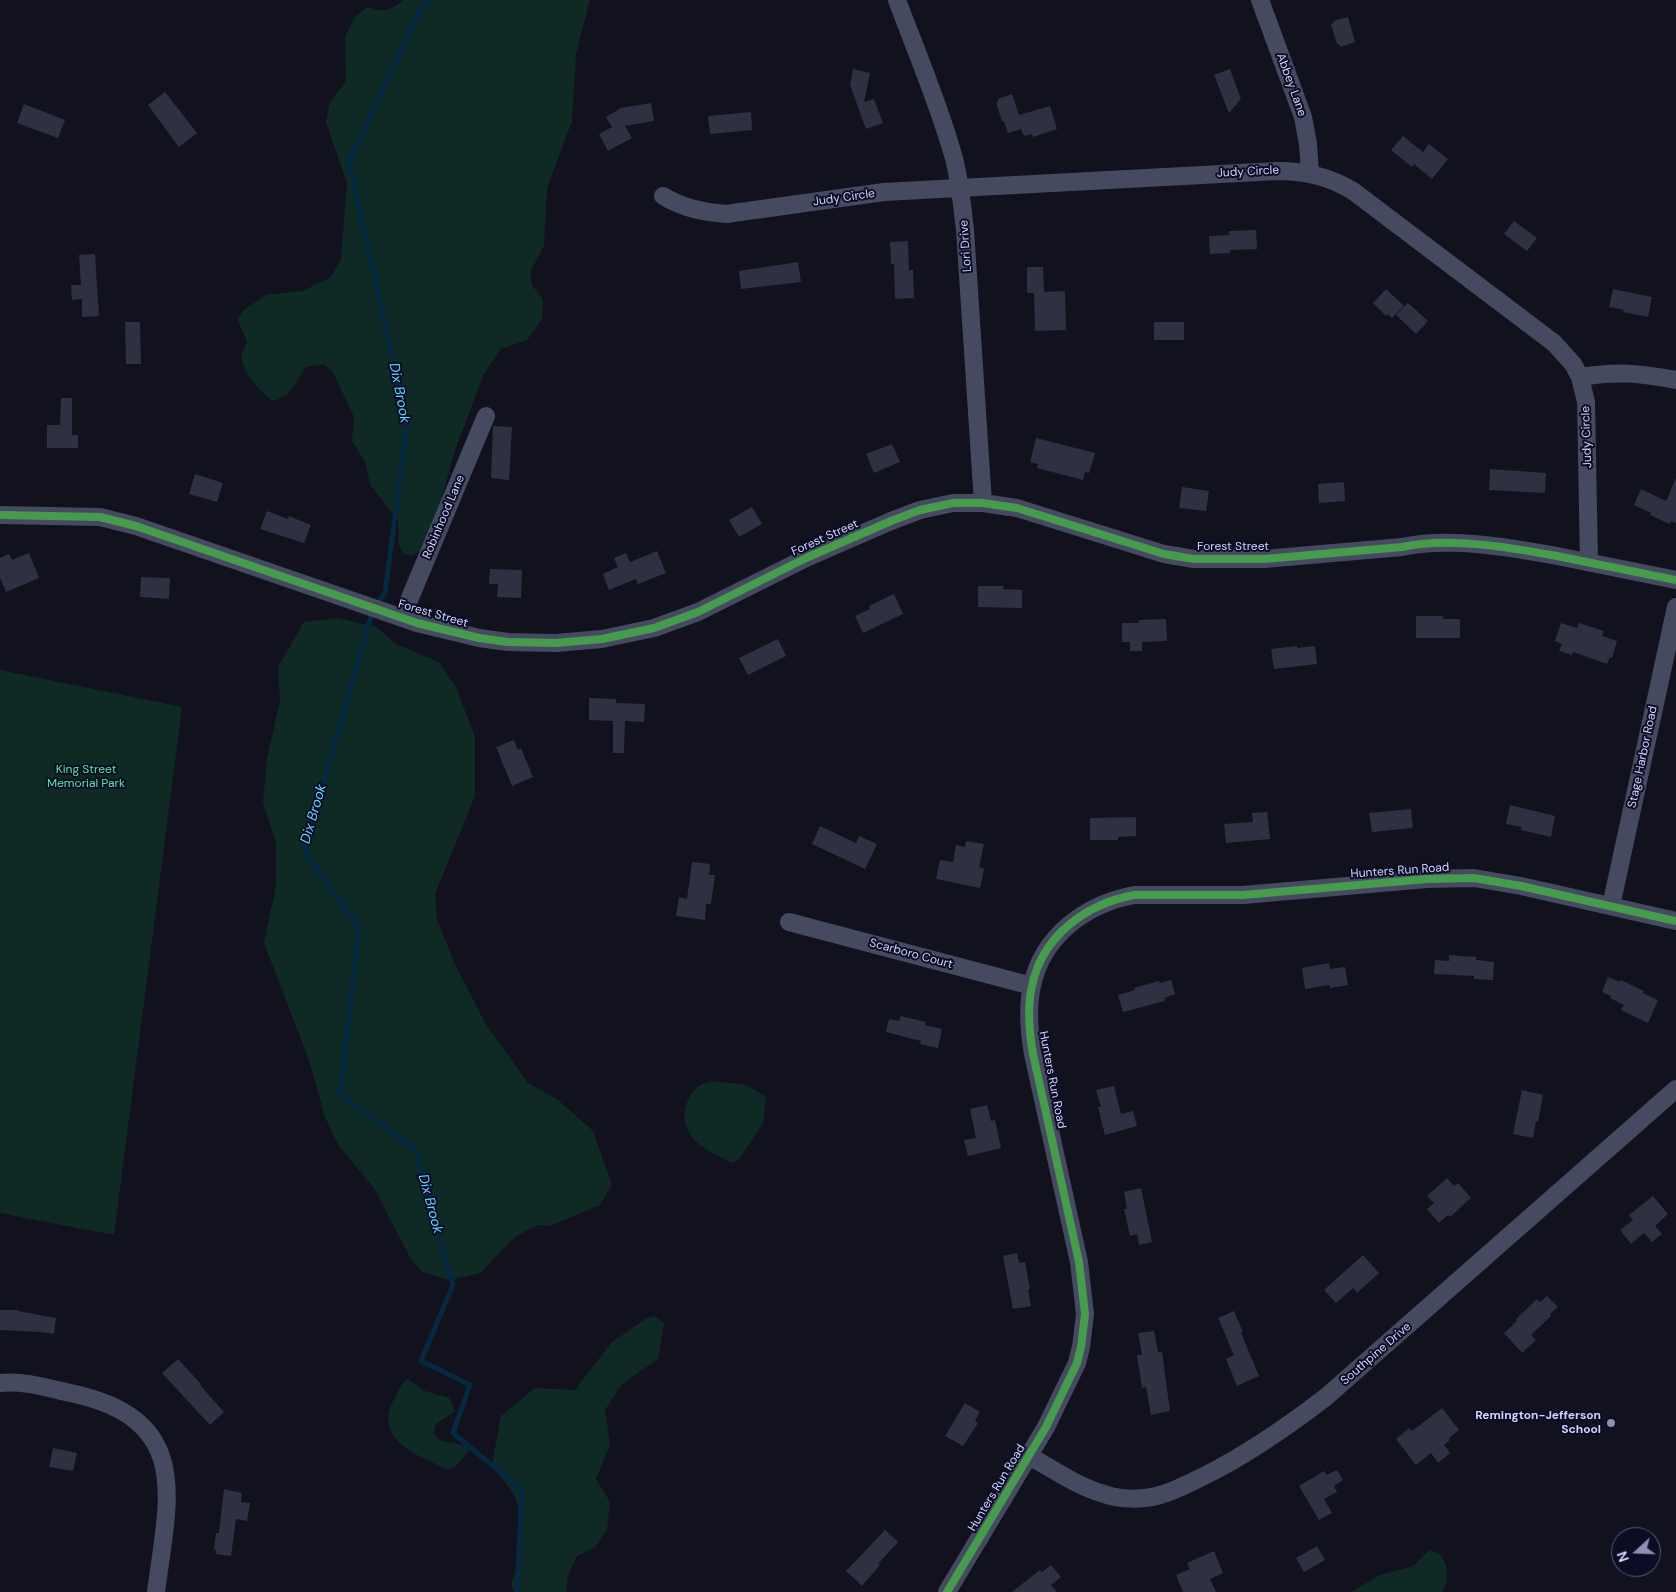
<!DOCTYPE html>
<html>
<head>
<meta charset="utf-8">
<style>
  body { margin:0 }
  #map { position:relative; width:1676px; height:1592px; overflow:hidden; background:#12121e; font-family:"DM Sans",sans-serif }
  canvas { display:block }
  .north { position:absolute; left:1611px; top:1527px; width:50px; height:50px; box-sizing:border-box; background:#0c0d24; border:1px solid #5a5d7c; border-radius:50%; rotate:250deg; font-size:14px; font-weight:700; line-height:20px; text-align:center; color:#cfd4ff }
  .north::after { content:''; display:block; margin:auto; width:18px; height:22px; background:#8d90b0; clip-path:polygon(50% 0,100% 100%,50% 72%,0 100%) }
</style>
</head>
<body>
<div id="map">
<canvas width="1676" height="1592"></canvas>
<div class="north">N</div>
</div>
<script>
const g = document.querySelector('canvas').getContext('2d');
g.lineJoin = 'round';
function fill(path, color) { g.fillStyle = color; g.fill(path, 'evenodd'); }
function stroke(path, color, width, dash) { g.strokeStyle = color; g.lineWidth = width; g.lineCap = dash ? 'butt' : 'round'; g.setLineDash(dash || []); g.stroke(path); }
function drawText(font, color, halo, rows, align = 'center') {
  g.font = font + ' "DM Sans",sans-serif'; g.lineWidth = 4; g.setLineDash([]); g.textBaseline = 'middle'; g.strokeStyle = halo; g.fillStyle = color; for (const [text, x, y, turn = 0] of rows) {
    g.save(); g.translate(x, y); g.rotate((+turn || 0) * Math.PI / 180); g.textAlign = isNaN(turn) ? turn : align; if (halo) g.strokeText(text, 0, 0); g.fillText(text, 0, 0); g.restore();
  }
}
fill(new Path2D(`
  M403 0H590L576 54 572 121 547 188 544 246 530 272 532 285 543 300 542 319 527 340 500 349 483 376 455 450 429 544 412 556 404 554 399 545 398 520 370 485 366 463 352 441 354 417 333 372 323 364 306 367 287 395 274 401C263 396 240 370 242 356 242 351 246 346 247 341L237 319 244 310 266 295 302 291 330 278 341 260 347 183 326 122 330 102 346 81 345 37 355 17 367 7C383 12 390 12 403 0Z
  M337 618 376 627 396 644 439 662 456 687 475 737V796L435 894 437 919 454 962 485 1023 528 1083 558 1100 593 1131 612 1185 600 1205 550 1226 537 1225 515 1237 480 1273 450 1280 422 1272 412 1261 374 1188 339 1146 325 1117 309 1060 264 943 276 886V842L263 803 267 758 280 701 278 667 304 622Z
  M0 670 182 707 114 1235 0 1213Z
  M714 1081 746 1085 766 1097 763 1123 739 1159 731 1163C718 1155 698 1148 690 1134 680 1119 685 1096 699 1086 703 1083 709 1082 714 1081Z
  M655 1316 664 1323 658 1359 622 1384 605 1410 610 1444 596 1479 610 1502 607 1529 595 1547 577 1556 568 1576 566 1592H514L511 1584 520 1559 521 1516 515 1496 492 1464 501 1416 535 1388 575 1390 611 1343 647 1318Z
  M408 1379 425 1391 449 1398 455 1411 436 1424 433 1434 441 1441 470 1446 471 1448 455 1467 449 1470C420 1456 374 1442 393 1401 398 1393 400 1384 408 1379Z
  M1430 1550C1434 1552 1439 1553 1441 1556 1449 1565 1449 1582 1442 1592H1351L1380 1575 1413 1566Z`), '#0f2a25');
stroke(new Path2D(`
  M430 0 421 8 349 162 407 424 385 593 373 609 304 851 359 928 340 1094 415 1149 453 1285 421 1361 470 1385 453 1433 522 1490 517 1592`), '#062841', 5);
fill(new Path2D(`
  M1348 17 1355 42 1340 47 1339 44H1337L1331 24 1334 23 1333 21Z
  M853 69 870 73 864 102 874 99 883 123 866 129 850 85Z
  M1230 69 1241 99 1229 113 1214 75Z
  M165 92 197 133 179 147 148 105Z
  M1012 94 1019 115 1050 106 1057 129 1033 137 1032 134 1024 136 1021 129 1008 133 1004 121H1002L996 103 998 102V99Z
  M651 103 654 121 625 126 632 138 608 151 599 134 612 127 606 117 621 108Z
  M24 104 65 120 58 138 17 123Z
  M751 112 752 130 710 134 708 116Z
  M1403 136 1423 152 1429 144 1448 159 1432 179 1414 164 1412 167 1391 150Z
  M1514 221 1537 238 1527 251 1504 234Z
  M1256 230 1257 249 1230 250V253L1210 254 1209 236 1229 235V231Z
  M908 241 909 270H913L914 298 895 299 894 264H891L890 242Z
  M95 254 99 316 82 317V299L72 300 71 285H81L79 255Z
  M798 262 801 282 741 289 739 271Z
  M1027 267H1043L1044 292 1065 291 1066 330 1035 331 1034 293H1027Z
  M1386 289 1404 306 1392 318 1388 314 1386 316 1373 303Z
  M1613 289 1652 297 1648 317 1623 312 1624 310 1609 307Z
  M1408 303 1428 321 1416 334 1396 315Z
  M125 322H140L141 364H126Z
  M1154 322H1184V340H1154Z
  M61 398H72V435H78V448H47V425H60Z
  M493 426 512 427 509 480 491 478Z
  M1036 438 1095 453 1089 473 1085 472 1083 480 1037 468 1038 464 1030 462Z
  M892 444 900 462 874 473 866 454Z
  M1490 469 1546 473 1545 493 1489 490Z
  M195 474 223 483 217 502 189 494Z
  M1676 478V523L1671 521 1670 524 1650 515 1651 513 1634 505 1641 489 1666 501Z
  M1344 482 1345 501 1319 503 1318 484Z
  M1182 487 1209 491 1206 511 1179 508Z
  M752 507 762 524 739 537 729 520Z
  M267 511 288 519 289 516 311 525 304 543 260 529Z
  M657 551 666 573 638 584 636 579 609 590 603 574 618 567 614 558 626 553 630 562Z
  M29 553 39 578 6 592 0 578V558L9 554 12 560Z
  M490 569 522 570 521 598 497 597 498 584H489Z
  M141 577 170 578 169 599 140 597Z
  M978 586H1004L1003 589 1022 590V608L978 607Z
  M894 594 903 614 863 633 855 616 870 609 869 606Z
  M1416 616H1443V619H1460V638H1416Z
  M1166 619 1167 641 1142 642V651H1130V642H1122V623H1139V620Z
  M1561 623 1577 628 1579 623 1604 631 1602 636 1617 641 1612 658 1610 657 1607 664 1573 652 1572 655 1559 651 1562 644 1555 641Z
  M778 639 786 656 748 675 739 658Z
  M1297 646V648L1315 646 1317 664 1274 669 1271 649Z
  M589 698 616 699V703L645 704 644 722 625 721 624 753H613V721L589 720Z
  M514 740 518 750 521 748 533 777 512 786 496 747Z
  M1510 805 1555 816 1551 837 1521 830 1522 827 1506 824Z
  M1411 809 1413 828 1372 832 1369 813Z
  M1267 812 1270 839 1226 843 1224 824 1253 822 1252 813Z
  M1136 817V836L1118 837V840H1090V818Z
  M820 826 856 843 859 836 877 844 865 869 812 844Z
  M966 841 984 844 979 867 984 869 980 888 936 879 940 860 953 862 956 845 965 847Z
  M692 862 710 864 709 875H715L711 904H706L705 920 676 916 679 897 687 899Z
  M1449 955 1476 957V960L1494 962 1493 980 1474 979V976L1434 974 1435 960 1449 961Z
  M1329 963 1330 969 1345 967 1348 985 1330 988 1329 985 1305 989 1302 968Z
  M1608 977 1620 982 1621 980 1644 991 1643 993 1658 1000 1648 1023 1621 1010 1624 1005 1610 998 1611 996 1602 992Z
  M1171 980 1175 994 1164 998 1165 1001 1123 1012 1118 995 1135 990 1134 988 1159 981 1160 983Z
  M901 1016 926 1022 925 1025 942 1029 938 1048 920 1044 921 1041 886 1032 889 1019 899 1021Z
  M1114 1086 1121 1114 1133 1111 1137 1126 1105 1135 1098 1107H1101L1096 1090Z
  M1522 1090 1543 1095 1538 1122 1536 1121 1533 1138 1513 1134Z
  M987 1105 991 1121 995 1120 1001 1148 968 1156 964 1140 976 1138 970 1109Z
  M1447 1178 1454 1186 1458 1183 1471 1198 1450 1217 1448 1215 1439 1223 1427 1209 1434 1203 1427 1196Z
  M1141 1188 1152 1242 1139 1245 1137 1234 1130 1236 1124 1209H1127L1124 1192Z
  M1653 1196 1668 1214 1655 1226 1662 1234 1652 1242 1644 1233 1631 1244 1620 1230 1633 1220 1629 1215Z
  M1017 1253 1019 1263 1025 1262 1030 1289H1028L1031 1306 1013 1309 1003 1256Z
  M1363 1255 1379 1273 1357 1293 1353 1288 1336 1303 1324 1290Z
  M1547 1296 1558 1307 1550 1314 1551 1316 1531 1335 1536 1340 1522 1353 1504 1333 1517 1321 1516 1319 1537 1299 1540 1302Z
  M0 1310H18V1311L56 1318 54 1334 41 1332 0 1330Z
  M1234 1311 1243 1332 1241 1333 1259 1376 1237 1386 1226 1359 1234 1355 1218 1318Z
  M1154 1331 1158 1352H1162L1170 1411 1151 1415 1146 1387 1142 1388 1137 1355H1142L1138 1333Z
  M178 1359 201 1384 200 1385 224 1412 210 1425 162 1373Z
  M965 1403 980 1412 975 1421 978 1423 963 1446 945 1436Z
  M1442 1408 1459 1430 1449 1438 1450 1440 1444 1445 1450 1453 1438 1463 1431 1453 1416 1465 1396 1439 1409 1428 1412 1431Z
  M53 1448 77 1453 73 1471 49 1467Z
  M1337 1470 1343 1480 1334 1486 1337 1492 1324 1499 1332 1513 1319 1520 1299 1486 1324 1471 1327 1475Z
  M224 1489 242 1493 241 1502 250 1503 247 1521 236 1519 231 1556 216 1554V1550H214L216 1533H219Z
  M885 1530 898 1542 878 1564 880 1565 862 1586 846 1571Z
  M1317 1546 1325 1560 1304 1572 1296 1558Z
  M1214 1551 1223 1573 1210 1579 1216 1592H1183L1176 1575 1190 1569 1187 1563Z
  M1051 1565 1061 1577 1051 1585 1057 1592H1012L1040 1570 1042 1572Z`), '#2f3041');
stroke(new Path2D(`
  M897 0C916 51 938 102 953 155 960 179 962 205 965 230L983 503
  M1260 0 1303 117 1308 144 1310 173
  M663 196C683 208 702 212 726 214L884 192 1277 171C1305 171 1329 176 1353 191L1554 343 1573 364 1580 377 1586 402 1589 562
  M1580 377C1618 371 1639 373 1676 380
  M0 515 100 517 136 526 417 623 479 638 508 642 556 643 602 639 654 628 698 612 806 558 891 521 920 510 953 503H983L1017 508 1164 554 1194 559H1264L1402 547C1451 537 1508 547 1557 556 1596 564 1636 572 1676 580
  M402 617 486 416
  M1611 906 1676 607
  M789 922 1032 986
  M0 1383C25 1380 50 1389 75 1394 193 1421 168 1499 156 1592
  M1029 1456C1053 1469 1078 1487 1104 1494 1121 1500 1143 1500 1160 1495 1175 1491 1189 1483 1202 1477 1247 1455 1287 1427 1326 1397L1676 1089
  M947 1592 1046 1427 1077 1363 1081 1347 1085 1314 1079 1262 1033 1054C1029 1031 1027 1008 1032 986 1042 936 1086 904 1134 895H1243L1427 879 1474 878 1521 886 1676 921`), '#454a60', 18);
stroke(new Path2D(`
  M0 515 100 517 136 526 417 623 479 638 508 642 556 643 602 639 654 628 698 612 806 558 891 521 920 510 953 503H983L1017 508 1164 554 1194 559H1264L1402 547C1451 537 1508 547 1557 556 1596 564 1636 572 1676 580
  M947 1592 1046 1427 1077 1363 1081 1347 1085 1314 1079 1262 1033 1054C1029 1031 1027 1008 1032 986 1042 936 1086 904 1134 895H1243L1427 879 1474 878 1521 886 1676 921`), '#469c4c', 8);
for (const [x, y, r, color] of [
  [1611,1423,5,"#8d90b0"]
]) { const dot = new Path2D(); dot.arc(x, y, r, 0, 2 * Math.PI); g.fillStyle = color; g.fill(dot); stroke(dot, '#0c0d24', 2); }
drawText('12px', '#cfd4ff', '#0c0d24', [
  ["Abbey Lane",1291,85,70],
  ["Judy Circle",1248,172,-3],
  ["Judy Circle",844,198,-8],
  ["Lori Drive",966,246,-94],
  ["Judy Circle",1587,437,-92],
  ["Robinhood Lane",444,517,-67],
  ["Forest Street",825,538,-24],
  ["Forest Street",1233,547],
  ["Forest Street",433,614,16],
  ["Stage Harbor Road",1643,757,-78],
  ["Hunters Run Road",1400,871,-4],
  ["Scarboro Court",911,954,15],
  ["Hunters Run Road",1052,1080,79],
  ["Southpine Drive",1376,1354,-41],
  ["Hunters Run Road",997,1488,-59]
]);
drawText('12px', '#51e9a1', '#0c0d24', [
  ["King Street",86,770],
  ["Memorial Park",86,784]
]);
drawText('bold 12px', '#cfd4ff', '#0c0d24', [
  ["Remington-Jefferson",1601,1416],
  ["School",1601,1430]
], 'right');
drawText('italic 14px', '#5dd9ff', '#0c0d24', [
  ["Dix Brook",399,393,79],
  ["Dix Brook",314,814,-74],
  ["Dix Brook",430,1204,75]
]);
</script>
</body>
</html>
